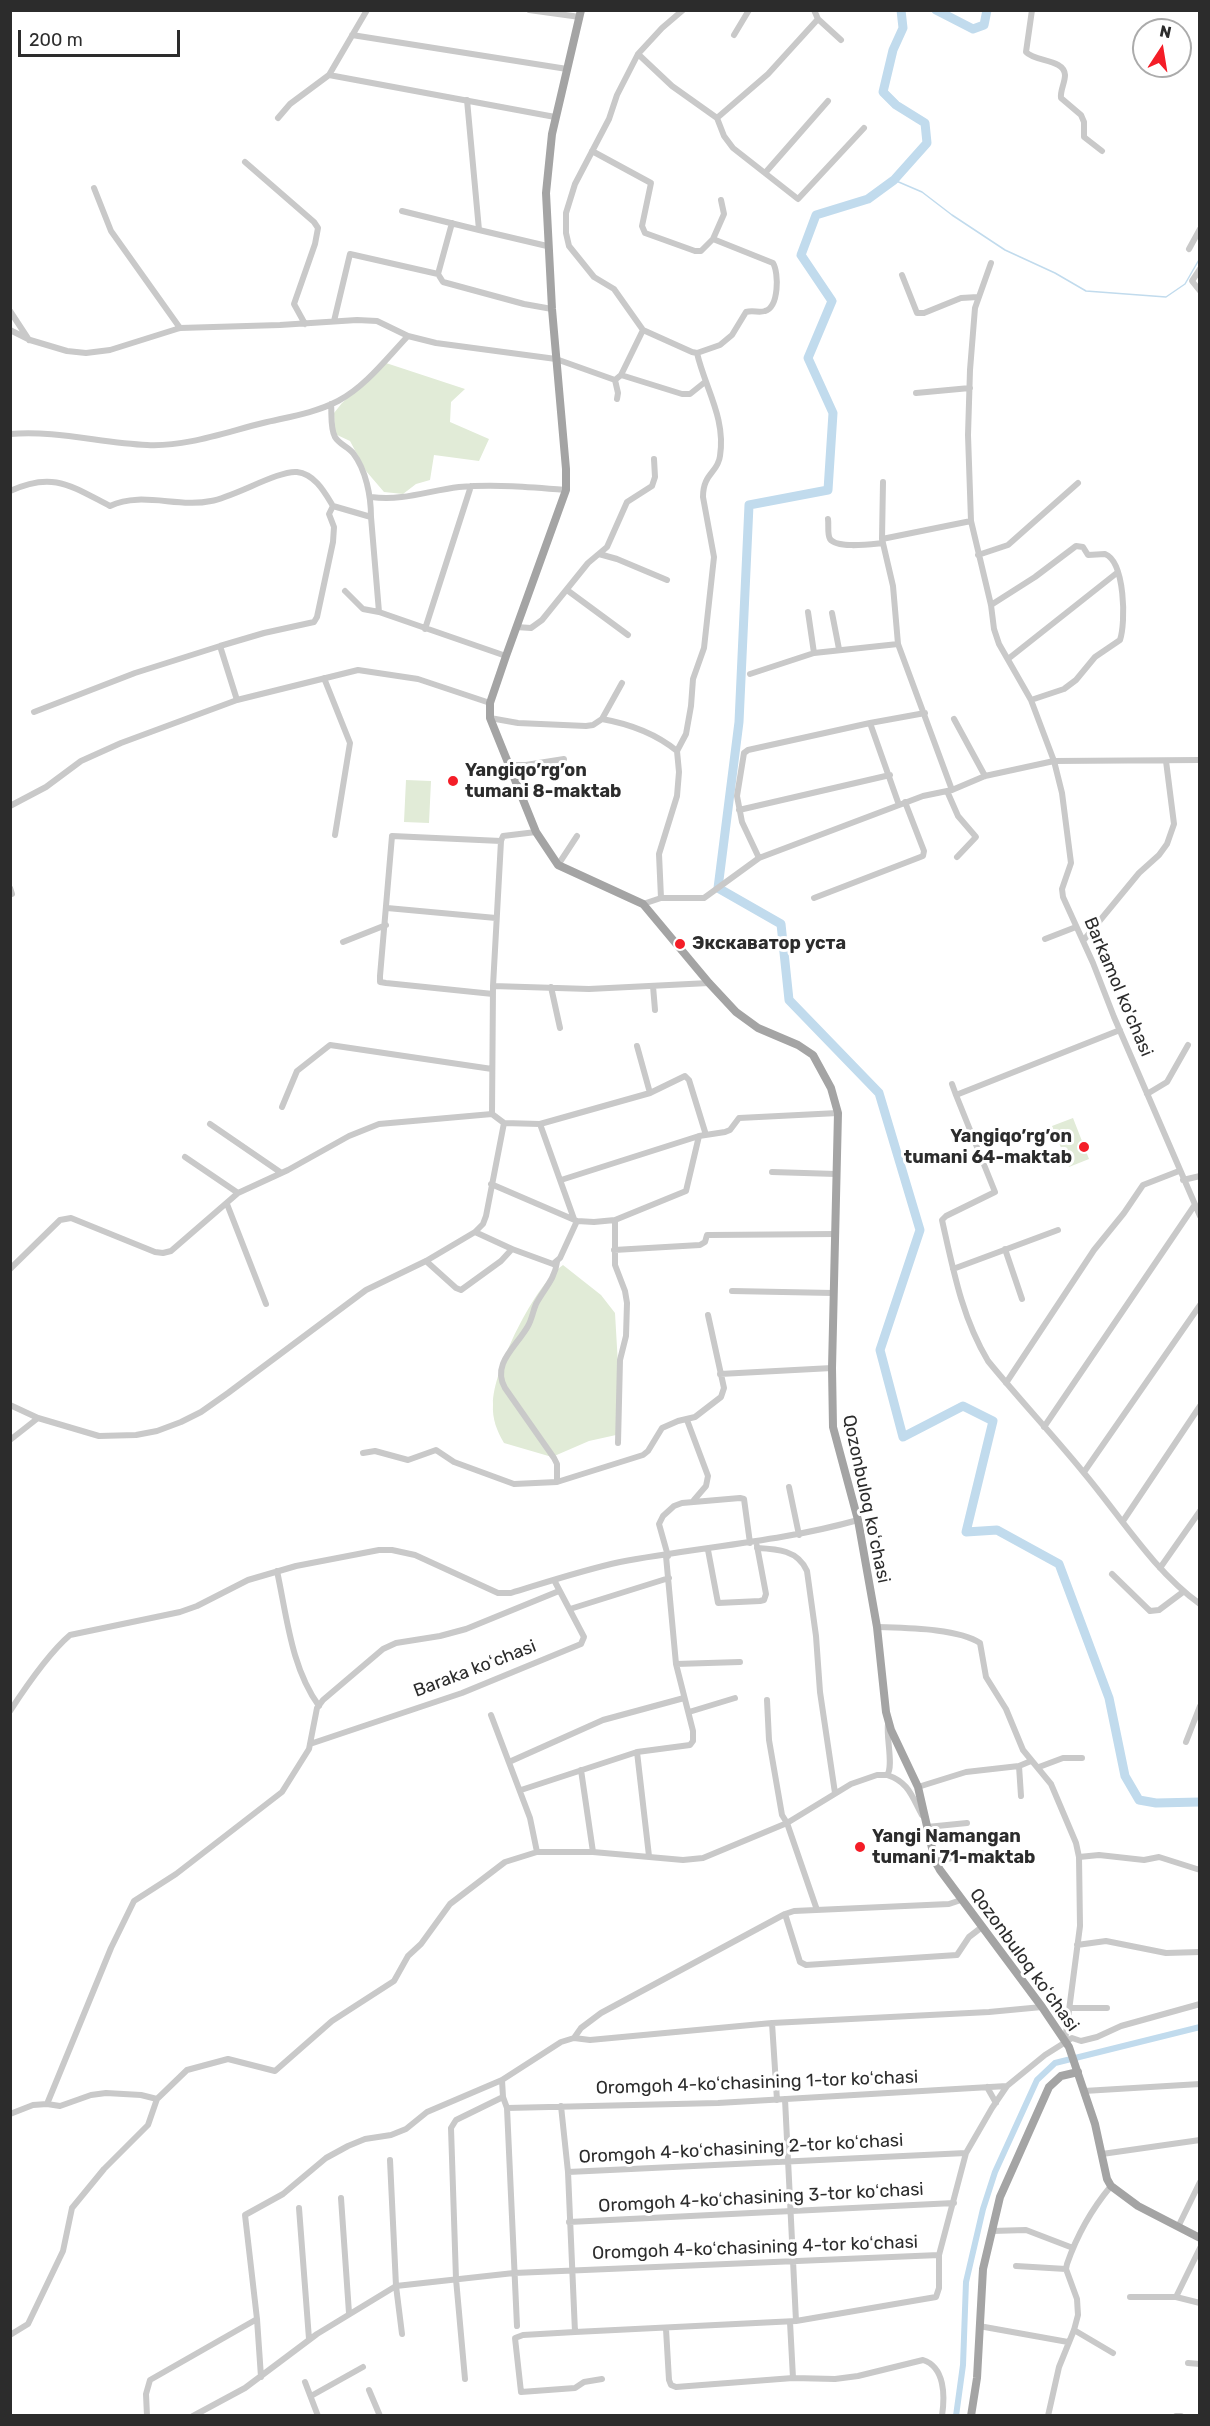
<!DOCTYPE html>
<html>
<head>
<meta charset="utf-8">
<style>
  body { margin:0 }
  #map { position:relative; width:1210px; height:2426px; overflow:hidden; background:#fff; font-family:Rubik,sans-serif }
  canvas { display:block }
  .frame { position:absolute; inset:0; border:12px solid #2c2c2c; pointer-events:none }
  .north { position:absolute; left:1132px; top:18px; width:60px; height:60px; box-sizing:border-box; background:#fff; border:2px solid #ababab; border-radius:50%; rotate:12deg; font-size:16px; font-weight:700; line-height:24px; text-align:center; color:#2c2c2c }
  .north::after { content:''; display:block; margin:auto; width:21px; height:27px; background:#f41d27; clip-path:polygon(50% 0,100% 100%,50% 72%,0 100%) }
  .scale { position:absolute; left:18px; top:30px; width:162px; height:27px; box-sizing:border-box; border:3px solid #2c2c2c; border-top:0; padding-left:8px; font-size:18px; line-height:21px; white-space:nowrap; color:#2c2c2c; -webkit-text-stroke:4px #fff; paint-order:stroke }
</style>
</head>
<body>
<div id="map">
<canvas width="1210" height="2426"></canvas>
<div class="frame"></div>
<div class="north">N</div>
<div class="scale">200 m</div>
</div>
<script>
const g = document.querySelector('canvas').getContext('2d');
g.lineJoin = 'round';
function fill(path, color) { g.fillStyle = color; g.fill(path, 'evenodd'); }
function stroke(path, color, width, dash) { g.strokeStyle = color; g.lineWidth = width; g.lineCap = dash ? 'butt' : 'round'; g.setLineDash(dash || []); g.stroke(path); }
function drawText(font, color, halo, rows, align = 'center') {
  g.font = font + ' Rubik,sans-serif'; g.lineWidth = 6; g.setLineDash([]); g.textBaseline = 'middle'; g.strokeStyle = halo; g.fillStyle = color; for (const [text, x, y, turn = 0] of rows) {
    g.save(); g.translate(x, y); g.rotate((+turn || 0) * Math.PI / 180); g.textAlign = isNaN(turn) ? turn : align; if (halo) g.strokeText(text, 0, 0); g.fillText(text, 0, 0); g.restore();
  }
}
fill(new Path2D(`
  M386 363 465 389 451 402 450 422 489 439 479 461 434 455 430 480 416 484 403 494 384 492 366 471 350 441 335 434 334 413 342 403Z
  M406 780 431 781 429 823 404 822Z
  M1073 1118 1089 1159 1069 1167 1052 1126Z
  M563 1265 601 1295 615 1313 619 1382 616 1435 589 1441 552 1457 504 1443C497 1431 492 1419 493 1404 493 1369 535 1285 563 1265Z`), '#e1ebd7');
stroke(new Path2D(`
  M894 180 922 192 952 215 1005 250 1055 273 1086 291 1166 297 1185 284 1200 258`), '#c1dbed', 1.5);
stroke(new Path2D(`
  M956 2416 963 2365 966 2282 983 2209 995 2172 1037 2080 1055 2063 1200 2027`), '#c1dbed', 6);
stroke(new Path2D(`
  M901 10 903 28 893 50 883 92 896 105 925 123 927 143 894 180 868 199 816 215 801 255 832 301 808 358 833 413 828 490 749 505 739 722 718 888 781 924 789 1000 879 1093 920 1230 880 1350 903 1437 963 1406 993 1421 966 1532 997 1530 1059 1564 1109 1698 1125 1776 1139 1800 1156 1803 1200 1802
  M936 10 973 29 984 25 987 10`), '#c1dbed', 9);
stroke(new Path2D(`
  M529 10 580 17
  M683 10 662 28 638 54 617 95 609 119 575 184 566 213V233L569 246 594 277 614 289 643 330 692 352 697 353 720 345 732 335 746 312C753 310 759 313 765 311 779 307 779 273 773 263L713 239 724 214 721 200
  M1032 10 1026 52C1035 62 1064 59 1065 75 1065 83 1060 90 1061 98L1081 115 1084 122V137L1102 151
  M818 19 841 40
  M352 35 567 69
  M734 35 749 10
  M638 54 672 86 717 118 768 74 818 19 814 10
  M329 75 555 117
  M467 100 479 230 547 246
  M278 118 290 104 329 75 367 10
  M717 118 724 136 733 148 798 199 864 128
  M592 151 651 183 642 226 645 233 695 251H701L713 239
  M245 162 314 222 318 228 315 244 294 304 305 324
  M765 173 828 101
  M94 188 111 231 180 328
  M402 211 479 230
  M452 223 438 274 443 282 524 304 552 309
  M1189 249 1200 229
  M991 263 975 308 970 370 968 435 971 521 991 605 994 629 999 644 1031 700 1054 761 1062 793 1071 863 1062 889 1063 897 1093 963 1114 1017 1200 1216
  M1200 269 1192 281 1200 291
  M902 275 917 313H924L961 298 978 297
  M10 311 29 340
  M334 321 350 254 438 274
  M10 330 30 340 67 351 86 353 110 350 180 328 280 325 357 320 377 321 408 336 436 343 556 359 615 380 621 375 643 330
  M621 375 682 394H690L705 382
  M615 380 618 393 617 399
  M916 393 970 388
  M331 404C332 414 330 428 335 437 339 444 348 447 353 453 366 470 371 496 371 517
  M10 434C56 430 101 443 147 445 186 447 226 432 263 423 288 417 315 413 338 401 365 387 387 358 408 336
  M883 482 882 539 971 521
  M10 491C53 471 71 486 110 506 141 491 178 508 211 501 234 497 279 470 297 472 315 474 325 493 333 506
  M371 497C404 501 427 491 459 487 494 484 530 487 566 490
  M828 519C829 525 827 534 830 539 837 549 872 544 883 543
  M882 539 893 586 898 644 952 790 985 776 1054 761 1200 760
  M599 554 617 559 667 580
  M978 555 1008 545 1078 483
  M567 590 628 635
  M345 591 363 609 379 612
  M991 605 1035 577 1076 546 1083 547 1088 555 1105 554C1125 562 1126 622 1120 640L1095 657 1076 680 1064 689 1031 700
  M808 612 814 653
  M832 613 839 649
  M516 627 531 628 542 620 588 563 607 547 627 502 652 486 655 477 654 459
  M425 629 471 486
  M1008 659 1118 572
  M750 674 814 653 898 644
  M324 678 350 743 335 835
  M237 700 220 646 264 633 314 622 317 617 333 542 334 527 329 514 333 506 371 517 379 612 506 656
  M34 712 135 673 220 646
  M490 718 518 723 586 726 593 725 602 719C630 724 655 733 677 751L679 772 677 796 659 854 661 898 643 904
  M602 719 622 683
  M954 719 985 776
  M677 751 686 734 691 706 693 679 704 648 714 557 703 497C703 473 718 473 720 456 726 418 705 388 697 353
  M510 765H526L564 759
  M947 791 958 816 976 837 957 857
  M899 805 870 723 925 713
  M10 806 46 787 81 761 121 743 237 700 358 670 418 679 490 703
  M739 810 890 775
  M759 858 742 822 737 796 744 753 748 750 870 723
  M558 865 577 836
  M10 888 12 894
  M661 898H704L759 858 923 796 952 790
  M814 898 923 856 924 851 905 802
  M387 908 496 918
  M1045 939 1076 927
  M1083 941 1139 873 1159 855 1167 844 1174 824 1166 761
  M343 942 386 925
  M493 986 589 989 709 983
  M653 986 655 1010
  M551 987 560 1028
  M493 994 386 983 380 982V976L392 836 501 841
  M1120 1030 956 1095 995 1192 946 1216 942 1220C953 1269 962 1318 988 1361 1019 1399 1053 1435 1084 1473 1121 1517 1153 1570 1200 1604
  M637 1046 650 1093
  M952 1084 956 1095
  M1147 1094 1167 1082 1188 1045
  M282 1107 297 1071 330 1045 492 1069
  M492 1114 493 986 501 841 503 836 536 832
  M210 1124 280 1172
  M540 1124 574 1219
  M185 1157 238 1193
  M772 1172 836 1174
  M561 1180 699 1136 725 1132 730 1130 739 1118 838 1113
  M1183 1180 1200 1176
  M491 1184 577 1221 594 1222 615 1220 686 1191 699 1136
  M227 1204 266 1304
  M615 1220V1265L625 1291 627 1303 626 1336 620 1360 618 1443
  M475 1232 512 1249 553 1264 560 1258 577 1221
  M1005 1249 1022 1299
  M614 1250 700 1245 705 1242 707 1235H710L835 1234
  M426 1261 456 1288 461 1290 501 1261 512 1249
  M557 1262C555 1279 544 1289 536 1304 533 1311 532 1319 528 1326 517 1346 491 1364 505 1388L554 1458 557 1464V1482
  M10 1269 60 1220 71 1218 155 1252 163 1253 171 1251 238 1193 288 1170 349 1136 379 1124 492 1114 504 1123 540 1124 650 1093 685 1076 689 1080 706 1135
  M953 1269 1058 1230
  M732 1291 833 1293
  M720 1374 832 1368
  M1006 1383 1094 1250 1124 1213 1143 1185 1179 1171
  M10 1405 38 1418 99 1436 136 1435 157 1431 181 1422 201 1412 228 1393 366 1290 426 1261 475 1232 483 1224 486 1216 504 1123
  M687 1420 708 1476 706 1486 694 1500
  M1044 1427 1194 1206
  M10 1440 38 1418
  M363 1453 375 1451 408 1460 436 1450 454 1462 514 1484 557 1482 643 1455 648 1451 662 1428 678 1421 695 1417 721 1397 724 1388 708 1315
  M1084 1472 1200 1305
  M789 1487 799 1535
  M1123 1521 1200 1406
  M757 1548C777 1549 798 1550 807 1571L816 1636 820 1692 835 1793
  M708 1550 718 1603 760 1601 764 1600 766 1594 757 1546
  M668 1556 659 1524 663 1516 674 1506 682 1503 740 1498 744 1499 750 1543
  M1160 1568 1200 1511
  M277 1571C287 1617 291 1667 319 1706
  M1112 1574 1150 1611 1159 1610 1183 1592
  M570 1609 669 1578
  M877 1627C904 1628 958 1628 980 1643L986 1677 1006 1709 1023 1750 1051 1784 1076 1843 1079 1857 1080 1926 1065 2041
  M676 1664 740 1662
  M767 1700 769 1740 782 1815 787 1823 817 1910
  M10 1711C25 1688 50 1652 70 1635L180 1612 197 1606 248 1580 296 1566 379 1550H392L415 1555 498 1593H511C547 1582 583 1570 620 1562 699 1547 780 1542 858 1520
  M689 1712 735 1698
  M491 1715 530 1818 537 1852
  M1186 1742 1200 1706
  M310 1744 462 1693 581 1644 584 1637 554 1580
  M637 1752 649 1856
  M509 1762 603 1720 684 1698
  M1019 1766 1021 1796
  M1039 1767 1063 1758H1082
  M581 1770 593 1852
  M887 1775C909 1782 912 1797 922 1815
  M918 1787 966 1772 1019 1766 1031 1761
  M521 1790 637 1752 690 1745 693 1741V1731L676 1664 666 1556
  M927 1827 967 1823
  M1079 1857 1099 1855 1144 1860 1159 1857 1200 1870
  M935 1861 982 1853
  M785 1914 800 1962 806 1965 957 1955 969 1937 982 1927
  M1077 1945 1106 1941 1166 1953 1200 1952
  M1070 2008H1107
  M772 2023 777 2100
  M574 2038 581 2028 601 2013 785 1914 794 1911 949 1904 961 1900
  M502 2080 503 2097 507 2108 517 2326
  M987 2087 996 2103
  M1084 2091 1200 2084
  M785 2099 796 2321
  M47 2104 111 1948 134 1901 176 1874 282 1792 309 1749 317 1708 323 1700 383 1649 396 1643 440 1636 466 1629 559 1591
  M561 2106 568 2172
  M507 2108 718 2103 1007 2086
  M10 2114 33 2105 47 2104 60 2106 91 2095 106 2093 141 2095 157 2099
  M966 2153 568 2172 575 2332 796 2321 936 2297 939 2288V2255L966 2153 992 2108 1007 2086 1045 2055 1072 2038 1081 2041 1097 2037 1121 2026 1200 2004
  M1102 2154 1200 2140
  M390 2160 396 2286 402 2334
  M341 2198 349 2313
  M299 2208 309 2339
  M569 2222 954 2203
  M1178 2227 1200 2182
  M992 2231 1026 2230 1073 2248
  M1016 2266 1066 2269
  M1130 2297H1176L1200 2303
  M1176 2297 1200 2248
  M790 2322 793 2378
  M979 2326 1068 2342
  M666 2329 669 2380 671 2385 676 2387 793 2378 835 2379 858 2376 923 2360C945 2367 945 2396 942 2416
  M1074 2330 1113 2353
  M575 2332 523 2335 515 2338 521 2392 575 2388 584 2382 602 2379
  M10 2335 28 2324 63 2251 72 2208 104 2169 148 2125 157 2099 187 2070 228 2059 275 2071 332 2021 394 1981 408 1956 421 1944 450 1904 505 1862 537 1852H593L683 1860 703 1858 787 1823 851 1784 877 1775H887C894 1767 886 1738 888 1724
  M1188 2363 1200 2364
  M261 2377 257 2319 245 2215 283 2194 326 2158 348 2146 365 2139 391 2135 406 2129 427 2112 502 2080 561 2042 574 2038 590 2040 772 2023 989 2012 1042 2007
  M465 2379 456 2279 451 2128 456 2120 503 2097
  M305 2382 318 2416
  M369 2390 380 2416
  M311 2396 363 2367
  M147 2416 146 2394 150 2380 257 2319
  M193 2416 245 2388 317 2334 396 2286 514 2273 939 2255
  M1048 2416 1059 2367 1074 2330 1078 2315 1077 2299 1066 2269 1067 2264C1077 2235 1091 2210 1111 2186
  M1176 2416H1181`), '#c9c9c9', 6);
stroke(new Path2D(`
  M581 10 552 134 546 193 552 309 566 469V490L506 656 490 703V718L536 832 558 865 643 904 709 983 736 1012 758 1028 798 1045 813 1055 831 1088 838 1113 832 1368 833 1427 858 1520 877 1627 886 1712 891 1730 918 1787 935 1861 940 1870 1042 2007 1069 2047 1095 2124 1107 2179 1111 2186 1138 2206 1200 2238
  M971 2416 977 2378 983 2269 1000 2197 1049 2087 1061 2076 1078 2072`), '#a4a4a4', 8);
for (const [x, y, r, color] of [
  [453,781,6,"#f41d27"],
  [680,944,6,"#f41d27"],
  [1084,1147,6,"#f41d27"],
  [860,1847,6,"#f41d27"]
]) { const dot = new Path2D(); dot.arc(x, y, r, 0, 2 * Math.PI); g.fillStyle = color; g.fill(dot); stroke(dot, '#fff', 2); }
drawText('bold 18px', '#2c2c2c', '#fff', [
  ["Yangiqo’rg’on",465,771],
  ["tumani 8-maktab",465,792],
  ["Экскаватор уста",692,944],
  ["Yangiqo’rg’on",1072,1137,"right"],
  ["tumani 64-maktab",1072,1158,"right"],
  ["Yangi Namangan",872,1837],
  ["tumani 71-maktab",872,1858]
], 'left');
drawText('18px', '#2c2c2c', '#fff', [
  ["Barkamol ko'chasi",1118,987,67],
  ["Qozonbuloq koʻchasi",866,1499,78],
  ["Baraka koʻchasi",475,1669,-21],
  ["Qozonbuloq koʻchasi",1024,1960,54],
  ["Oromgoh 4-koʻchasining 1-tor koʻchasi",757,2083,-2],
  ["Oromgoh 4-koʻchasining 2-tor koʻchasi",741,2149,-3],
  ["Oromgoh 4-koʻchasining 3-tor koʻchasi",761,2198,-3],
  ["Oromgoh 4-koʻchasining 4-tor koʻchasi",755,2248,-2]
]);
</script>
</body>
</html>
